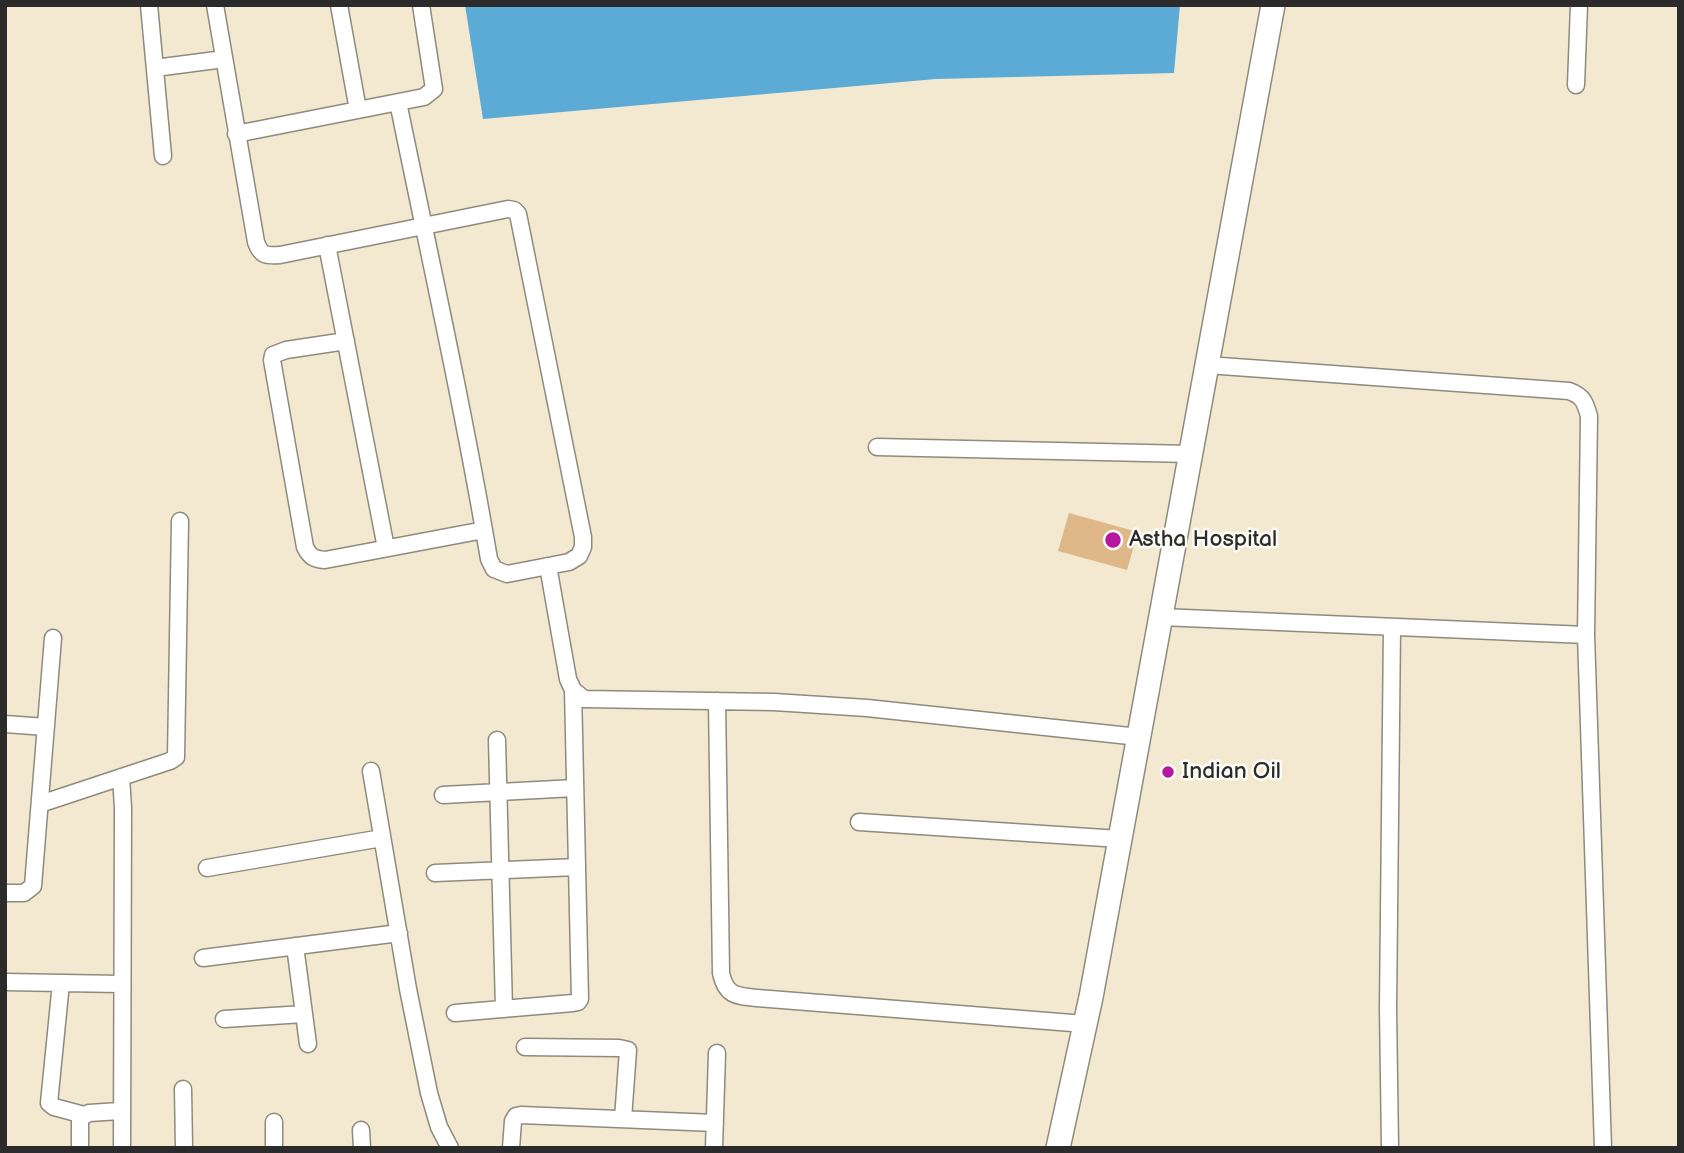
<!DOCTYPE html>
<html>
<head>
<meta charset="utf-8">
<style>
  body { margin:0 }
  #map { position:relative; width:1684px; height:1153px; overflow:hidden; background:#f3e9d1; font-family:"Balsamiq Sans",sans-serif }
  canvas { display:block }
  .frame { position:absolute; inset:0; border:7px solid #2b2b2b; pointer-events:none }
</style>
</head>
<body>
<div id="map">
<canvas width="1684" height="1153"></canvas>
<div class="frame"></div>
</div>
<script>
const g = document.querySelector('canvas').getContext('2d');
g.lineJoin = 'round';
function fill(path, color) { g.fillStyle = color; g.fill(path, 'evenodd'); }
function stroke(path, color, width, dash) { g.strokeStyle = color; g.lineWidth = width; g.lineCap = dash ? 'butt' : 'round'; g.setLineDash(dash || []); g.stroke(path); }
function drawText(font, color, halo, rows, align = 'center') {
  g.font = font + ' "Balsamiq Sans",sans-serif'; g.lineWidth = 5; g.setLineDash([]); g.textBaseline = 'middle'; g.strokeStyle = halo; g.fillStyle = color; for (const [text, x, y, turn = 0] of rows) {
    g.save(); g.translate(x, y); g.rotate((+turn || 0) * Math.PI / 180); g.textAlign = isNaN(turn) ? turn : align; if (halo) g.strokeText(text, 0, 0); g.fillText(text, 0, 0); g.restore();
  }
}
fill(new Path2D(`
  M465 5H1180L1174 73 936 79 483 119Z`), '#5cabd6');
fill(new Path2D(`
  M1069 513 1138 532 1127 570 1058 551Z`), '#dfb88a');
const minor = new Path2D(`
  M149 5 163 156
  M215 5 256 242C261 256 266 256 280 255L508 209 514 210 518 214 583 537V547L579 556 569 562 507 574 494 569 489 559C463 406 429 254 398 102
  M339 5 358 110
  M155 68 224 59
  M1576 85 1579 5
  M236 134 424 97 434 89 421 5
  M327 245 386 548
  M346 341 286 350 273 355 272 360 305 547C310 557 314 559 325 560L484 530
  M1207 365 1569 391C1583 396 1585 402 1589 416L1586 635 1603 1148
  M877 447 1191 454
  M548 566 568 679 573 690 584 699 774 702 867 708 1139 737
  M1161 617 1586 635
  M717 701 721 973C726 996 736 996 757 998L1085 1024
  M5 724 46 727
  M497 740 504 1009
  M371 771 408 989 429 1093 439 1127 450 1148
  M121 777 123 808 122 1148
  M443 795 575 788
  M40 804 170 761 176 757 180 521
  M859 822 1120 839
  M207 868 382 838
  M435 873 577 867
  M5 893H24L33 886 53 638
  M295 946 308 1044
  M203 958 399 933
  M5 982 121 984
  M61 983 49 1103 54 1107 84 1115
  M455 1013 573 1003 578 1002 580 999 573 690
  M224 1019 304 1014
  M525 1047 619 1048 628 1050 623 1119
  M183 1089 184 1148
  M274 1122V1148
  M361 1130 362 1148
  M80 1148V1118L89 1113 120 1111
  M511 1148 513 1121 516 1116 521 1115 715 1123
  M714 1148 717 1053
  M1390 1148 1388 1008 1392 627`);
const highway = new Path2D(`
  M1058 1148 1091 997 1273 5`);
stroke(minor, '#8f8a7e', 19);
stroke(highway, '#8f8a7e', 26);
stroke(minor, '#fff', 16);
stroke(highway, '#fff', 23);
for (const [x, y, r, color] of [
  [1113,540,9,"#b5179e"],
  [1168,772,7,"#b5179e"]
]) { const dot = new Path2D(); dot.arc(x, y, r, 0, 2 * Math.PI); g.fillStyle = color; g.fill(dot); stroke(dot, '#fdfcf7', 2.5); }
drawText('23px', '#2b2b2b', '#fdfcf7', [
  ["Astha Hospital",1129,540],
  ["Indian Oil",1182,772]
], 'left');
</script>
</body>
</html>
